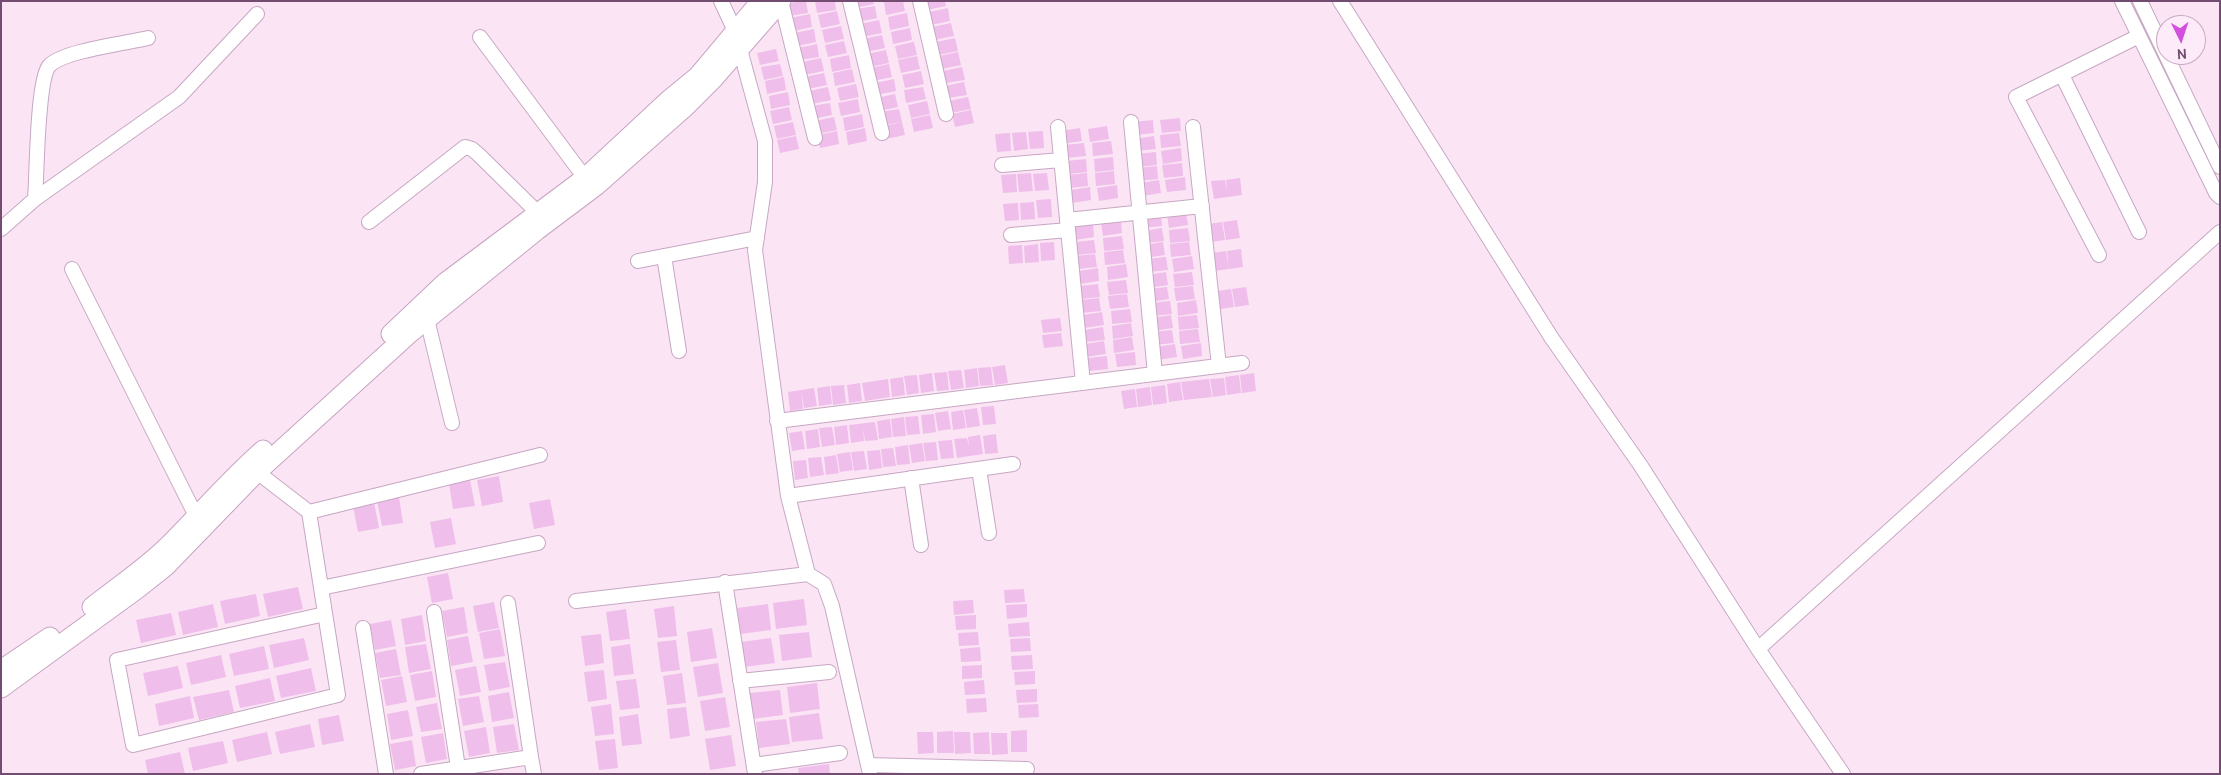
<!DOCTYPE html>
<html>
<head>
<meta charset="utf-8">
<style>
  body { margin:0 }
  #map { position:relative; width:2221px; height:775px; overflow:hidden; background:#fbe5f5; font-family:Cabin,sans-serif }
  canvas { display:block }
  .frame { position:absolute; inset:0; border:2px solid #734c71; pointer-events:none }
  .north { position:absolute; left:2156px; top:15px; width:50px; height:50px; box-sizing:border-box; background:#feebf9; border:1px solid #c6abc3; border-radius:50%; rotate:176deg; font-size:14px; font-weight:700; line-height:20px; text-align:center; color:#734c71 }
  .north::after { content:''; display:block; margin:auto; width:18px; height:22px; background:#d350df; clip-path:polygon(50% 0,100% 100%,50% 72%,0 100%) }
</style>
</head>
<body>
<div id="map">
<canvas width="2221" height="775"></canvas>
<div class="frame"></div>
<div class="north">N</div>
</div>
<script>
const g = document.querySelector('canvas').getContext('2d');
g.lineJoin = 'round';
function fill(path, color) { g.fillStyle = color; g.fill(path, 'evenodd'); }
function stroke(path, color, width, dash) { g.strokeStyle = color; g.lineWidth = width; g.lineCap = dash ? 'butt' : 'round'; g.setLineDash(dash || []); g.stroke(path); }
fill(new Path2D(`
  M799 1H806L808 13 789 16 787 4Z
  M815 1H835L836 10 817 13Z
  M853 1H873L874 4 855 8Z
  M903 1 905 11 886 15 884 2Z
  M925 1H945L946 6 927 10Z
  M875 6 877 18 858 22 856 9Z
  M948 8 950 21 931 25 929 12Z
  M837 11 840 24 821 28 818 15Z
  M907 13 909 26 890 30 888 17Z
  M810 14 812 27 793 31 790 18Z
  M879 20 882 33 862 37 860 24Z
  M951 23 954 36 934 40 932 27Z
  M841 26 844 39 825 43 822 30Z
  M910 28 912 40 893 44 891 32Z
  M814 29 816 42 797 46 794 33Z
  M882 35 885 48 866 52 863 39Z
  M955 38 958 51 938 55 936 42Z
  M844 41 847 53 828 57 825 45Z
  M914 42 917 55 898 59 895 46Z
  M817 44 819 57 800 60 798 48Z
  M776 49 779 61 760 65 757 53Z
  M886 50 889 63 870 67 867 54Z
  M958 52 961 65 942 69 939 56Z
  M849 55 851 68 832 72 830 59Z
  M917 56 920 69 901 73 898 60Z
  M821 58 824 71 804 75 802 62Z
  M780 64 783 76 764 80 761 67Z
  M889 64 892 77 873 81 870 68Z
  M962 67 965 80 946 83 943 71Z
  M852 69 855 82 835 86 833 73Z
  M921 71 924 84 905 88 902 75Z
  M824 73 827 85 808 89 805 77Z
  M784 77 786 90 767 94 765 81Z
  M894 79 896 91 877 95 875 83Z
  M964 82 967 95 948 98 945 86Z
  M856 84 859 97 840 101 837 88Z
  M828 87 831 100 812 104 809 91Z
  M923 87 926 99 906 103 904 90Z
  M788 92 790 105 771 109 769 96Z
  M895 94 898 107 879 111 876 98Z
  M968 97 971 109 951 113 949 101Z
  M858 99 860 112 841 116 838 103Z
  M927 101 930 114 911 118 908 105Z
  M830 103 832 115 813 119 811 106Z
  M789 107 792 120 773 124 770 111Z
  M899 109 902 122 883 125 880 112Z
  M971 110 974 123 955 127 952 114Z
  M862 114 864 127 845 131 843 118Z
  M930 115 933 128 914 132 911 119Z
  M834 117 837 130 817 134 815 121Z
  M1180 118 1181 131 1162 133 1160 120Z
  M1153 120 1154 133 1135 135 1133 122Z
  M793 122 796 135 777 139 774 126Z
  M902 122 905 135 886 139 883 126Z
  M1107 126 1109 139 1090 142 1088 129Z
  M865 128 867 141 848 145 846 132Z
  M1080 128 1082 141 1062 144 1061 131Z
  M837 131 839 144 820 148 818 135Z
  M1043 131 1044 148 1030 149 1028 132Z
  M1026 132 1028 149 1014 151 1012 133Z
  M1010 133 1011 151 997 152 995 134Z
  M1179 133 1181 146 1161 148 1160 135Z
  M796 136 799 149 780 153 777 140Z
  M1154 136 1156 149 1136 151 1135 139Z
  M1111 141 1113 154 1093 156 1092 143Z
  M1084 143 1086 156 1066 158 1065 145Z
  M1181 148 1182 161 1163 164 1161 151Z
  M1156 152 1157 165 1138 167 1136 154Z
  M1113 157 1114 170 1095 172 1094 159Z
  M1086 159 1087 172 1068 174 1066 161Z
  M1182 163 1183 176 1164 178 1162 165Z
  M1157 166 1158 179 1139 181 1137 168Z
  M1114 171 1115 184 1096 186 1095 173Z
  M1031 173 1033 191 1019 192 1017 174Z
  M1047 173 1049 190 1035 191 1033 174Z
  M1087 173 1088 186 1069 188 1067 175Z
  M1016 174 1017 192 1003 193 1001 175Z
  M1185 177 1186 190 1167 192 1165 180Z
  M1240 178 1242 195 1214 199 1211 181 1225 180 1227 192 1226 180Z
  M1159 180 1161 193 1142 196 1140 183Z
  M1117 185 1118 198 1099 201 1097 188Z
  M1090 187 1091 200 1072 203 1070 190Z
  M1051 199 1052 217 1038 218 1036 200Z
  M1034 202 1035 219 1021 220 1020 203Z
  M1018 203 1019 220 1005 221 1003 204Z
  M1186 212 1188 225 1169 228 1167 215Z
  M1161 213 1162 226 1143 228 1141 215Z
  M1121 220 1122 233 1103 236 1101 223Z
  M1237 220 1240 238 1226 240 1223 222Z
  M1222 222 1225 240 1211 242 1208 224Z
  M1093 224 1094 237 1075 240 1073 227Z
  M1162 228 1164 241 1145 243 1143 231Z
  M1188 228 1190 241 1170 243 1169 230Z
  M1122 236 1124 249 1104 251 1103 238Z
  M1094 240 1096 253 1077 255 1075 242Z
  M1054 242 1055 260 1041 261 1040 243Z
  M1163 242 1165 255 1145 258 1144 245Z
  M1189 242 1191 255 1171 257 1170 244Z
  M1038 244 1039 262 1025 263 1024 246Z
  M1022 245 1023 263 1009 264 1008 246Z
  M1241 249 1243 267 1229 269 1227 251Z
  M1123 250 1125 263 1105 265 1104 252Z
  M1226 251 1229 269 1214 271 1212 253Z
  M1095 254 1097 267 1078 269 1076 256Z
  M1192 256 1194 269 1174 272 1172 259Z
  M1166 257 1168 270 1148 272 1147 259Z
  M1126 264 1128 277 1108 280 1107 267Z
  M1098 268 1099 281 1080 284 1079 271Z
  M1166 272 1168 285 1149 288 1147 275Z
  M1192 272 1194 285 1175 287 1173 274Z
  M1126 280 1128 293 1109 295 1107 282Z
  M1098 284 1100 297 1081 299 1079 286Z
  M1193 286 1195 299 1176 301 1174 288Z
  M1167 287 1169 299 1150 302 1148 289Z
  M1246 287 1249 305 1235 307 1232 289Z
  M1231 289 1234 307 1220 309 1217 291Z
  M1127 294 1129 307 1110 309 1108 296Z
  M1099 298 1101 311 1082 313 1080 300Z
  M1196 300 1198 313 1178 316 1177 303Z
  M1170 301 1172 314 1152 316 1151 303Z
  M1130 309 1132 322 1112 324 1111 311Z
  M1102 312 1104 325 1084 328 1083 315Z
  M1171 315 1173 328 1153 331 1152 318Z
  M1197 315 1199 328 1179 330 1178 317Z
  M1060 318 1062 331 1043 333 1041 320Z
  M1131 323 1133 336 1113 339 1112 326Z
  M1103 327 1105 340 1085 342 1084 330Z
  M1198 329 1200 342 1180 344 1179 331Z
  M1172 330 1174 343 1154 345 1153 332Z
  M1061 333 1063 346 1044 348 1042 335Z
  M1132 337 1134 350 1114 353 1113 340Z
  M1104 341 1106 354 1086 357 1085 344Z
  M1201 343 1202 356 1183 359 1181 346Z
  M1175 344 1177 357 1157 360 1156 347Z
  M1135 352 1136 365 1117 367 1115 354Z
  M1107 356 1108 369 1089 371 1088 358Z
  M1005 365 1008 383 995 385 992 367Z
  M991 367 993 385 980 386 978 368Z
  M977 368 979 386 966 388 964 370Z
  M961 370 964 388 951 390 948 371Z
  M947 372 949 390 937 391 934 373Z
  M932 373 934 391 921 393 919 375Z
  M1254 373 1256 391 1242 393 1240 375Z
  M917 375 919 393 907 395 904 376Z
  M1239 375 1241 393 1227 395 1225 377Z
  M903 377 905 395 892 397 890 379Z
  M1224 378 1226 395 1213 397 1210 379Z
  M888 379 890 397 865 401 862 383Z
  M1209 379 1212 397 1184 400 1181 382Z
  M1180 382 1183 400 1169 402 1167 384Z
  M860 383 862 401 849 403 847 385Z
  M844 385 846 403 833 405 831 386Z
  M1165 385 1167 403 1153 405 1151 387Z
  M830 386 832 404 819 406 817 388Z
  M1150 387 1152 405 1138 407 1136 389Z
  M814 388 817 406 804 408 801 390Z
  M1135 389 1137 407 1124 409 1121 391Z
  M801 390 803 409 790 411 788 392Z
  M994 406 996 424 983 425 981 407Z
  M977 408 980 426 967 428 964 410Z
  M963 410 966 428 953 430 951 412Z
  M948 411 951 429 938 431 935 413Z
  M934 414 936 432 923 434 921 415Z
  M918 416 920 434 907 435 905 417Z
  M904 417 906 436 893 437 891 419Z
  M890 419 892 437 879 439 877 421Z
  M875 422 878 440 865 441 863 428 864 441 851 443 849 425Z
  M847 425 849 443 836 445 834 427Z
  M832 427 835 445 822 447 819 428Z
  M818 429 820 447 807 449 805 431Z
  M802 431 805 449 792 451 789 433Z
  M996 434 998 453 985 454 983 436Z
  M980 435 983 454 957 458 954 439 967 438 969 447 968 437Z
  M952 440 954 458 941 459 938 441Z
  M936 442 938 460 926 461 923 443Z
  M922 443 925 461 912 463 909 445Z
  M908 445 910 464 897 465 895 447Z
  M893 448 896 466 883 467 881 449Z
  M880 450 882 468 869 470 867 451Z
  M864 451 867 469 854 471 851 452Z
  M850 452 853 470 840 472 837 454Z
  M836 455 839 473 826 475 824 457Z
  M821 457 824 475 810 477 808 458Z
  M806 460 808 478 795 480 793 461Z
  M499 476 503 502 482 506 477 480Z
  M470 480 475 506 453 509 449 484Z
  M399 497 403 523 382 526 377 501Z
  M550 499 555 525 534 529 529 503Z
  M374 502 379 528 358 532 353 506Z
  M451 518 456 544 435 548 430 522Z
  M448 573 453 599 432 603 427 577Z
  M298 587 303 609 268 617 263 594Z
  M1024 589 1025 602 1005 603 1004 590Z
  M256 594 260 616 225 624 220 601Z
  M804 599 807 625 776 629 773 603Z
  M973 600 974 613 954 615 953 601Z
  M494 602 499 628 478 632 473 606Z
  M213 604 218 627 183 635 178 612Z
  M768 604 771 630 740 634 737 608Z
  M1027 604V617L1007 619 1006 605Z
  M674 606 677 636 658 638 654 609Z
  M464 607 468 633 447 637 442 611Z
  M626 609 630 639 610 641 606 612Z
  M171 613 176 635 141 643 136 620Z
  M422 615 426 641 405 645 401 619Z
  M976 615V629L956 630 955 616Z
  M391 620 396 646 375 650 370 624Z
  M1029 622 1030 636 1009 637 1008 624Z
  M712 628 717 658 691 662 687 632Z
  M500 629 505 656 484 659 479 633Z
  M809 632 812 657 782 661 779 635Z
  M978 632 979 645 959 646 958 633Z
  M601 634 604 663 585 666 581 636Z
  M468 636 473 662 451 666 447 640Z
  M304 638 309 660 274 668 269 645Z
  M771 638 775 663 744 667 741 642Z
  M1030 638 1031 651 1011 652 1010 639Z
  M676 640 680 670 661 672 657 642Z
  M426 644 431 669 409 673 405 647Z
  M630 644 634 674 614 676 611 647Z
  M264 646 269 669 234 676 229 654Z
  M980 647 981 661 961 662 960 649Z
  M396 649 401 675 380 678 375 653Z
  M221 655 226 677 191 685 186 663Z
  M1032 655 1033 669 1012 670 1011 656Z
  M505 662 510 687 489 691 484 665Z
  M718 663 723 693 698 697 693 667Z
  M982 665V678L962 679V666Z
  M178 666 183 688 148 696 143 673Z
  M476 666 481 692 460 696 455 670Z
  M311 668 316 691 281 698 276 676Z
  M604 670 607 699 588 702 584 672Z
  M432 671 436 697 415 701 410 675Z
  M1035 671V684L1015 685 1014 672Z
  M682 673 686 703 667 705 663 676Z
  M402 676 407 702 386 706 381 680Z
  M270 678 275 701 240 708 235 686Z
  M636 679 640 708 620 710 616 681Z
  M984 680 985 694 965 695 964 682Z
  M817 683 820 709 790 713 787 687Z
  M1037 689V702L1017 703 1016 690Z
  M229 690 234 712 199 720 193 697Z
  M780 690 783 715 752 719 749 693Z
  M509 692 514 718 492 722 488 696Z
  M190 696 194 718 159 726 155 704Z
  M479 696 484 722 463 726 458 699Z
  M725 697 730 727 705 731 700 701Z
  M986 698 987 712 967 713 966 699Z
  M437 703 442 729 421 732 416 707Z
  M611 704 614 734 595 736 591 707Z
  M1038 704 1039 717 1019 718 1018 705Z
  M686 707 690 736 670 739 667 709Z
  M408 710 413 736 391 740 387 714Z
  M819 713 823 739 792 742 789 717Z
  M638 714 642 744 622 746 619 717Z
  M339 715 344 741 322 745 318 719Z
  M786 719 790 744 759 748 756 722Z
  M310 724 315 747 280 754 275 732Z
  M514 724 519 750 497 753 493 727Z
  M486 727 490 753 469 757 464 731Z
  M1027 730V752H1011V731Z
  M953 731 954 753H937V732Z
  M267 732 272 754 237 762 232 740Z
  M917 732H933L934 753 918 754Z
  M954 732H970L971 753 955 754Z
  M989 732 990 754H974L973 733Z
  M443 733 447 759 426 763 421 737Z
  M991 733H1007L1008 754 992 755Z
  M731 735 736 766 710 770 705 739Z
  M615 739 618 768 599 770 595 741Z
  M412 740 416 766 395 770 390 744Z
  M223 741 228 763 193 771 188 748Z
  M180 752 185 774H148L145 760Z
  M829 764 830 774H799L798 768Z`), '#efbeeb');
const street = new Path2D(`
  M721 1 735 31 765 141V182L755 250 788 496 808 574
  M781 1 815 138
  M850 1 882 133
  M920 1 946 114
  M1340 1 1551 337 1641 466 1758 649 1843 774
  M2122 1 2216 193 2220 197
  M2140 1 2220 167
  M480 37 585 178
  M2062 75 2139 232
  M1131 122 1155 374
  M1058 127 1083 383
  M1193 127 1219 366
  M1002 165 1061 160
  M35 199C37 175 37 81 49 66 62 51 127 43 148 38
  M1067 220 1202 206
  M369 222 465 147 472 149 479 155 537 212
  M1 229 35 199 179 97 257 14
  M1011 235 1068 230
  M2099 255 2016 97 2139 36
  M664 256 679 351
  M638 261 757 238
  M72 269 196 516
  M427 319 452 423
  M777 421 1242 363
  M979 469 989 533
  M257 472 309 512 338 695 133 745 117 660 325 614
  M911 478 921 545
  M788 496 1013 464
  M309 512 540 455
  M725 582 755 774
  M321 588 538 543
  M576 601 808 574 824 584 832 606 870 774
  M434 612 459 774
  M363 628 386 774
  M1758 649 2220 232
  M740 681 829 672
  M531 757 534 774
  M754 765 840 753
  M868 765 1027 769
  M421 774 531 757 508 603`);
const secondary = new Path2D(`
  M391 334 446 282 585 178 670 99 698 76 761 1
  M92 607C117 587 146 568 168 546 200 514 229 480 263 450
  M1 670 50 637
  M1 688 137 589 166 566 257 472 411 332 537 230 597 185 684 108 713 79 781 1`);
stroke(street, '#c7a7c3', 16);
stroke(secondary, '#c8a3c3', 21);
stroke(street, '#fff', 14);
stroke(secondary, '#fff', 19);
</script>
</body>
</html>
